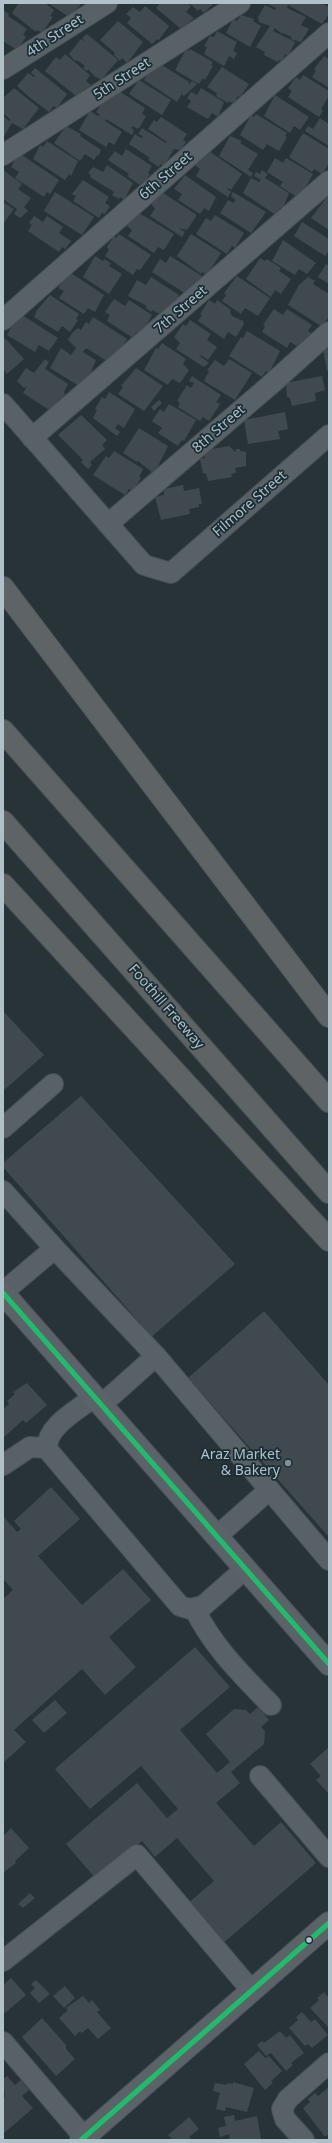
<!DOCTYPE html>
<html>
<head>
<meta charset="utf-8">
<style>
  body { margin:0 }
  #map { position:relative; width:332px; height:2143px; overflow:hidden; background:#283338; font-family:"Noto Sans",sans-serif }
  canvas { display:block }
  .frame { position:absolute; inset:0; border:4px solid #b1c1ca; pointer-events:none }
</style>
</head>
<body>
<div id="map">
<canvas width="332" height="2143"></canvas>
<div class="frame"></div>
</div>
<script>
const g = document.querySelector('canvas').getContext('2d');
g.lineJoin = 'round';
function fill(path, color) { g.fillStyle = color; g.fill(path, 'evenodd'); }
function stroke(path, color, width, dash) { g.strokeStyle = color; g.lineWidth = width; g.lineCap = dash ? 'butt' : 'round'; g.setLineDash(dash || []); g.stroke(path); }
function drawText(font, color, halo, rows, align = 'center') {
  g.font = font + ' "Noto Sans",sans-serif'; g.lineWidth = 3.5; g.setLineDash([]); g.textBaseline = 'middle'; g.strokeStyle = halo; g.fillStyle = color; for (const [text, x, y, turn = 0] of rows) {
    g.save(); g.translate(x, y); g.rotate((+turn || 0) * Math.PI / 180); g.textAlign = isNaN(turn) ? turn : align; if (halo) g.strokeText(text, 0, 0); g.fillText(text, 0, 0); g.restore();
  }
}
fill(new Path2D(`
  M19 3H45L54 10 50 16 53 17 42 33 37 30 36 32 12 13Z
  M48 3H81V4L69 17Z
  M160 3H187L191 6 186 12 194 18 181 29 156 8Z
  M189 3H214L204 13 200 9 198 11Z
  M269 3H321L329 7V14L322 24 288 5 287 8 306 17 301 25 309 29 301 42 290 39 292 37 283 33 282 34 275 28 273 31 295 42 288 56 285 54 282 61 279 60 278 62 264 55 265 52 256 47 270 26 259 22 258 17 265 5 275 10 276 8 268 4Z
  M145 6 169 26 159 40 157 39 152 44 127 23 131 18 126 14 133 7 140 12Z
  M3 10 9 14 8 16 27 29 23 35 26 37 17 50 3 41Z
  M241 15 254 19 253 21 261 26 250 47 226 33 233 19 237 21Z
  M118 21 143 42 127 63 122 58 120 61 114 55 115 53 100 40Z
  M217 31 237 42 233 51 237 53 234 59 229 56 224 66 204 54 207 47 204 46 210 36 214 37Z
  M87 34 118 60 101 80 97 77 96 78 88 69 87 71 83 68 85 66 77 60 75 61 69 54 81 39 85 42 82 38Z
  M186 49 189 51 190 49 213 62 211 65 213 66 205 80 203 78 199 84 175 70Z
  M65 54 90 75 86 81 91 85 76 96 45 71 56 57 60 60Z
  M324 56 329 59V88L312 77 316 71 314 69Z
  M162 65 189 82V85L192 81 197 84 184 96 182 94 177 102 144 80 148 74Z
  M222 67 249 84 240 97 238 96 234 104 229 101 228 103 216 96 217 93 207 87Z
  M35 68 67 94 57 108 54 106 49 112 28 96 17 86 28 73 34 77 35 76 31 73Z
  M303 75 329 91V96L321 109 323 111 319 117 288 97 292 91 288 88 296 77 300 80Z
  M139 80 171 100 162 115 129 94Z
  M14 88 39 108 23 129 12 123 3 138V116L9 121 11 120 3 113V98Z
  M201 88 224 102 218 117 212 113 208 119 187 107 191 101 187 98 191 92 197 95Z
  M119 91 145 108 142 114 146 116 140 127 137 129 133 126 131 128 134 130 132 135 106 119 105 121 122 132 114 145 109 142 106 147 79 130 90 111 98 116 100 115 96 112 102 103Z
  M275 95 309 117 300 130 294 126 290 133 264 116Z
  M256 114 287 133 285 136 287 137 279 151 267 144 263 150 240 135 251 115 254 117Z
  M161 117 187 134 183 140 186 142 180 150 174 149 164 166 160 164 159 167 148 160 150 158 129 144 135 134 141 138 143 136 138 134 142 128 166 143 167 142 148 129 154 120 157 122Z
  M320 118 329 124V146L305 131 308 126 313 129Z
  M66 126 81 134 80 136 101 150 98 156 97 155 94 160 85 154 80 161 54 143Z
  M303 133 329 149V163L322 174 314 169 312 172 289 157Z
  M230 136 242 141 240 143 258 154 248 170 253 173 251 177 219 156Z
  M47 141 78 161 71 176 69 174 65 180 33 159 40 145 43 147Z
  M126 149 152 166 148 173 150 174 144 183 142 182 140 185 127 176 129 174 108 160 115 151 122 156Z
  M209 151 242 174 231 190 228 188 227 189 231 192 228 197 196 176 200 169 194 164Z
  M19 153 59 180 50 194 47 192 44 197 15 178 19 172 11 167Z
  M275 158 283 163 286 158 313 174 302 194 300 193 297 197 280 186 283 182 267 172Z
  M107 165 133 183 124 200 120 197 119 199 112 195 114 192 90 177 91 175 88 173 93 167 103 172Z
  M3 170 22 184 18 189 31 198 24 207 28 211 20 218 14 214 17 209 3 199Z
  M262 170 268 174 265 178 289 193 283 208H280L276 215 243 193 251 178 259 182 261 180 254 176 256 172 260 174Z
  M185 175 216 197 209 211 204 208 200 214 178 200 182 194 174 189Z
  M83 180 109 197 105 203 110 206 105 214 102 213 99 218 73 201 76 196 72 194Z
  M55 192 94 217 82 235 44 211Z
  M233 192 266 212 251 233 220 213 228 200 233 203 236 200 231 196Z
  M163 193 197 215 187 230 178 228 185 232 182 237 150 216 155 209 150 202Z
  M327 197 329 198V230L311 218Z
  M3 202 14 209 3 224Z
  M139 213 174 234 164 250 158 247 154 253 128 236 132 230 126 225Z
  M215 215 244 233 235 248 232 246 227 254 196 234 206 218 211 221Z
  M34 216 43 222 47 216 63 227 59 233 71 241 65 249 62 247 59 252 28 231 32 225 29 223Z
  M302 222 329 239V251L325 256 294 236Z
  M119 234 151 255 140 270 137 269 133 275 105 256 109 250 107 247 114 236 116 238Z
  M191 234 221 253 207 275 202 272 201 274 177 256Z
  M283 240 316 263 307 274 299 269 295 275 272 261Z
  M95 256 103 261 104 259 111 263 109 266 122 274 109 294 83 277Z
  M170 256 202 276 196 286 186 294 152 272 160 259 166 263Z
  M260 258 265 261 267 259 281 268 279 271 291 279 281 294 275 290 271 297 246 279Z
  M326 264 329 266V284L318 277Z
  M71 273 104 295 95 312 88 308 84 314 59 298 64 291 58 288 65 277Z
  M237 276 270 298 258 316 245 308 241 314 222 301 226 295 224 293Z
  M151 277 179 295 175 303 162 315 152 310 151 312 146 308 147 306 128 296 137 280 146 285Z
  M308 277 315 281 313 284 329 294V317L321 326 288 305 299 285Z
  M50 295 79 314 76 319 78 320 70 332 62 326 58 332 34 317 37 310Z
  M114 299 125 306 129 300 152 315 141 335 136 332 133 338 107 321 110 315 105 312Z
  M209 300 215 304 217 300 231 310 230 312 232 316 243 321 244 324 236 337 228 332 224 339 198 321 202 315 200 314Z
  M274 309 283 315 287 309 312 325 308 331 312 334 297 346 290 342 287 348 262 332 265 326 263 325Z
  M22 315 58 338 49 351 39 345 35 352 7 335 15 321Z
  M93 317 127 339 117 355 110 363 88 349H85L83 352 96 360 90 375 88 374 89 376 79 386 50 368 61 348 71 355 76 348 68 340 72 333 78 328 81 330 86 322 89 324Z
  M190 320 211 334 207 340 217 347 208 360 201 355 196 362 176 349 180 343 174 337 183 324 186 326Z
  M247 331 280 351 269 373 266 371 262 377 229 356 241 337 243 338Z
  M5 338 24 359 7 374 3 369V340Z
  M162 343 186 359 183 364 189 370 180 383 172 379 168 385 144 370 156 348 158 349Z
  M329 344V370L327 371 323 349Z
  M200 356 209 363 204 367 196 362Z
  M45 359 49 362 45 369 68 384 64 392 65 394 51 411 23 393 27 387 24 388 17 381 26 368 34 373Z
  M229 359 252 373 235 400 204 381 209 371 207 370 215 360 224 366Z
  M136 368 163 386 144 411 118 394 123 387 121 386Z
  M192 376 221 395 216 402 220 404 209 421 203 417 200 421 178 407 180 403 177 401 187 385 191 388 194 383 189 381Z
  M322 376 325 390 315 393 316 401 292 406 290 398 287 397 286 383Z
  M109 392 135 409 124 428 118 424 115 428 120 432 117 436 93 418 97 410 95 409 102 397 105 399Z
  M159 400 162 403 154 411 151 407Z
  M169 404 196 420 184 441 182 440 178 446 158 433 162 428 152 421 160 409 164 412Z
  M285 412 288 429 278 431 280 439 248 444 244 420Z
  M81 415 107 440 102 445 105 449 90 462 92 465 88 469 81 462 83 460 58 435Z
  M139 428 168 446 158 466 152 472 138 461 137 462 123 453Z
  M229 446 236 452V449H240V451L246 452V466L235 468 236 473 231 474 232 477 208 481 206 473 203 474 200 459 205 458 204 455 212 449Z
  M114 451 143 469 139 477 141 478 133 491 129 489 125 495 93 475 106 456 109 458Z
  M183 485 184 491 199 488 202 504H199V507L189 509 190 514 161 520 155 497 164 495V489Z
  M3 1011 44 1055 3 1091Z
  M81 1096 235 1264 150 1338 144 1333 147 1331 3 1167V1163Z
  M264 1311 329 1385V1537L188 1378Z
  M27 1383 47 1405 26 1423 23 1420 3 1438V1409L9 1404 7 1401 15 1394 13 1392Z
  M51 1487 80 1519 38 1556 82 1605 123 1569 151 1600 109 1637 136 1667 105 1695 82 1669 14 1730 26 1742 3 1763V1599L13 1590 3 1579V1516L17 1532 21 1529 14 1521Z
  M195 1647 230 1687 180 1730 217 1773 230 1762 206 1734 234 1709 246 1710 250 1714 258 1707 269 1720 261 1727 265 1731 264 1744 231 1772 240 1783 216 1803 254 1846 281 1822 316 1863 221 1945 186 1905 214 1881 177 1838 155 1857 142 1841 97 1880 66 1844 137 1783 167 1818 178 1809 141 1766 90 1809 55 1769Z
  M55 1700 67 1713 44 1733 32 1720Z
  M329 1747V1794L316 1780 321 1776 310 1764Z
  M11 1828 29 1848 15 1861 16 1863 4 1872 3 1836Z
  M30 1893 35 1898 23 1908 18 1904Z
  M11 1978 26 1995 5 2013 3 2010V1985Z
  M36 1980 50 1994 39 2003 30 1993 35 1988 31 1984Z
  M65 1986 75 1998 64 2008 53 1996Z
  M324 1992 329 1998V2028L310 2008 319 2000 317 1998Z
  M83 1996 89 2003 92 2000 100 2010 97 2012 111 2028 98 2039 88 2028 82 2033 80 2031 75 2036 59 2018 68 2010 66 2008Z
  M302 2012 311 2022 315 2019 328 2035 312 2048 308 2044 305 2046 289 2028 298 2020 296 2017Z
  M42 2018 66 2045V2049L75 2059 56 2076 22 2037Z
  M280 2031 286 2038 290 2035 304 2053 291 2063 293 2065 286 2071 271 2053 266 2056 257 2045 262 2041 264 2043Z
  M259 2051 265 2058 269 2056 282 2071 271 2081 273 2083 265 2090 244 2064Z
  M7 2076 15 2085 21 2080 29 2090 22 2096 33 2108 3 2134V2099L5 2097 3 2079Z
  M233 2082 254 2088 247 2112 226 2107 225 2111 216 2109 220 2093 213 2091 215 2083 227 2085V2083L233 2084Z
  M329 2087V2134L325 2137 303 2108 310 2102 308 2099 315 2093 318 2096Z
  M234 2115 235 2121 257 2116 261 2139 230 2140 229 2134 220 2137 218 2128 226 2126 224 2117Z
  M189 2117 199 2129 189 2137 192 2140H173L168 2135Z`), '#404a4e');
const minor = new Path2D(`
  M3 69 107 3
  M3 155 240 3
  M3 320 329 33
  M3 404 144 565 171 573 329 435
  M32 438 329 181
  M108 524 269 386 329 332
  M3 1128 53 1084
  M3 1191 57 1251 156 1356 329 1560
  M3 1292 54 1249
  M94 1397C78 1410 46 1426 47 1449L180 1606 190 1609 203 1606 245 1569
  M101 1405 156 1356
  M3 1465 30 1447 47 1448
  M217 1536 269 1490
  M194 1608C213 1647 241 1674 271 1705
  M260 1776 329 1857
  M3 1961 137 1855 251 1990
  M3 2042 84 2137
  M304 2140 285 2119 282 2109 288 2099 329 2063`);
const major = new Path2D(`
  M3 1293 329 1664
  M81 2140 329 1923`);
const highway = new Path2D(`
  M3 588 329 1016
  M3 731 329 1101
  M3 822 329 1192
  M3 885 329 1240`);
stroke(minor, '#464e53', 22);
stroke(major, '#455055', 24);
stroke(highway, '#454f53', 24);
stroke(minor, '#586166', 20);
stroke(major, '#5b6368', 22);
stroke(highway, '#5e6365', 22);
stroke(new Path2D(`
  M3 1293 329 1664
  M81 2140 329 1923`), '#20bc6c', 5);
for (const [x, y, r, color] of [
  [288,1463,4,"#818f97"],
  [309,1940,3.5,"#b1c1ca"]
]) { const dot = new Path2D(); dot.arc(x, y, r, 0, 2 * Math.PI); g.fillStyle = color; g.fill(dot); stroke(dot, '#1a2c34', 1.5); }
drawText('14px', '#b1c1ca', '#1a2c34', [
  ["4th Street",55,36,-33],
  ["5th Street",122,79,-33],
  ["6th Street",166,176,-41],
  ["7th Street",181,310,-41],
  ["8th Street",219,429,-41],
  ["Filmore Street",250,504,-41],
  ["Foothill Freeway",166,1007,49]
]);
drawText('14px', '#b1c1ca', '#1a2c34', [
  ["Araz Market",280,1455],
  ["& Bakery",280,1471]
], 'right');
</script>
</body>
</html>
